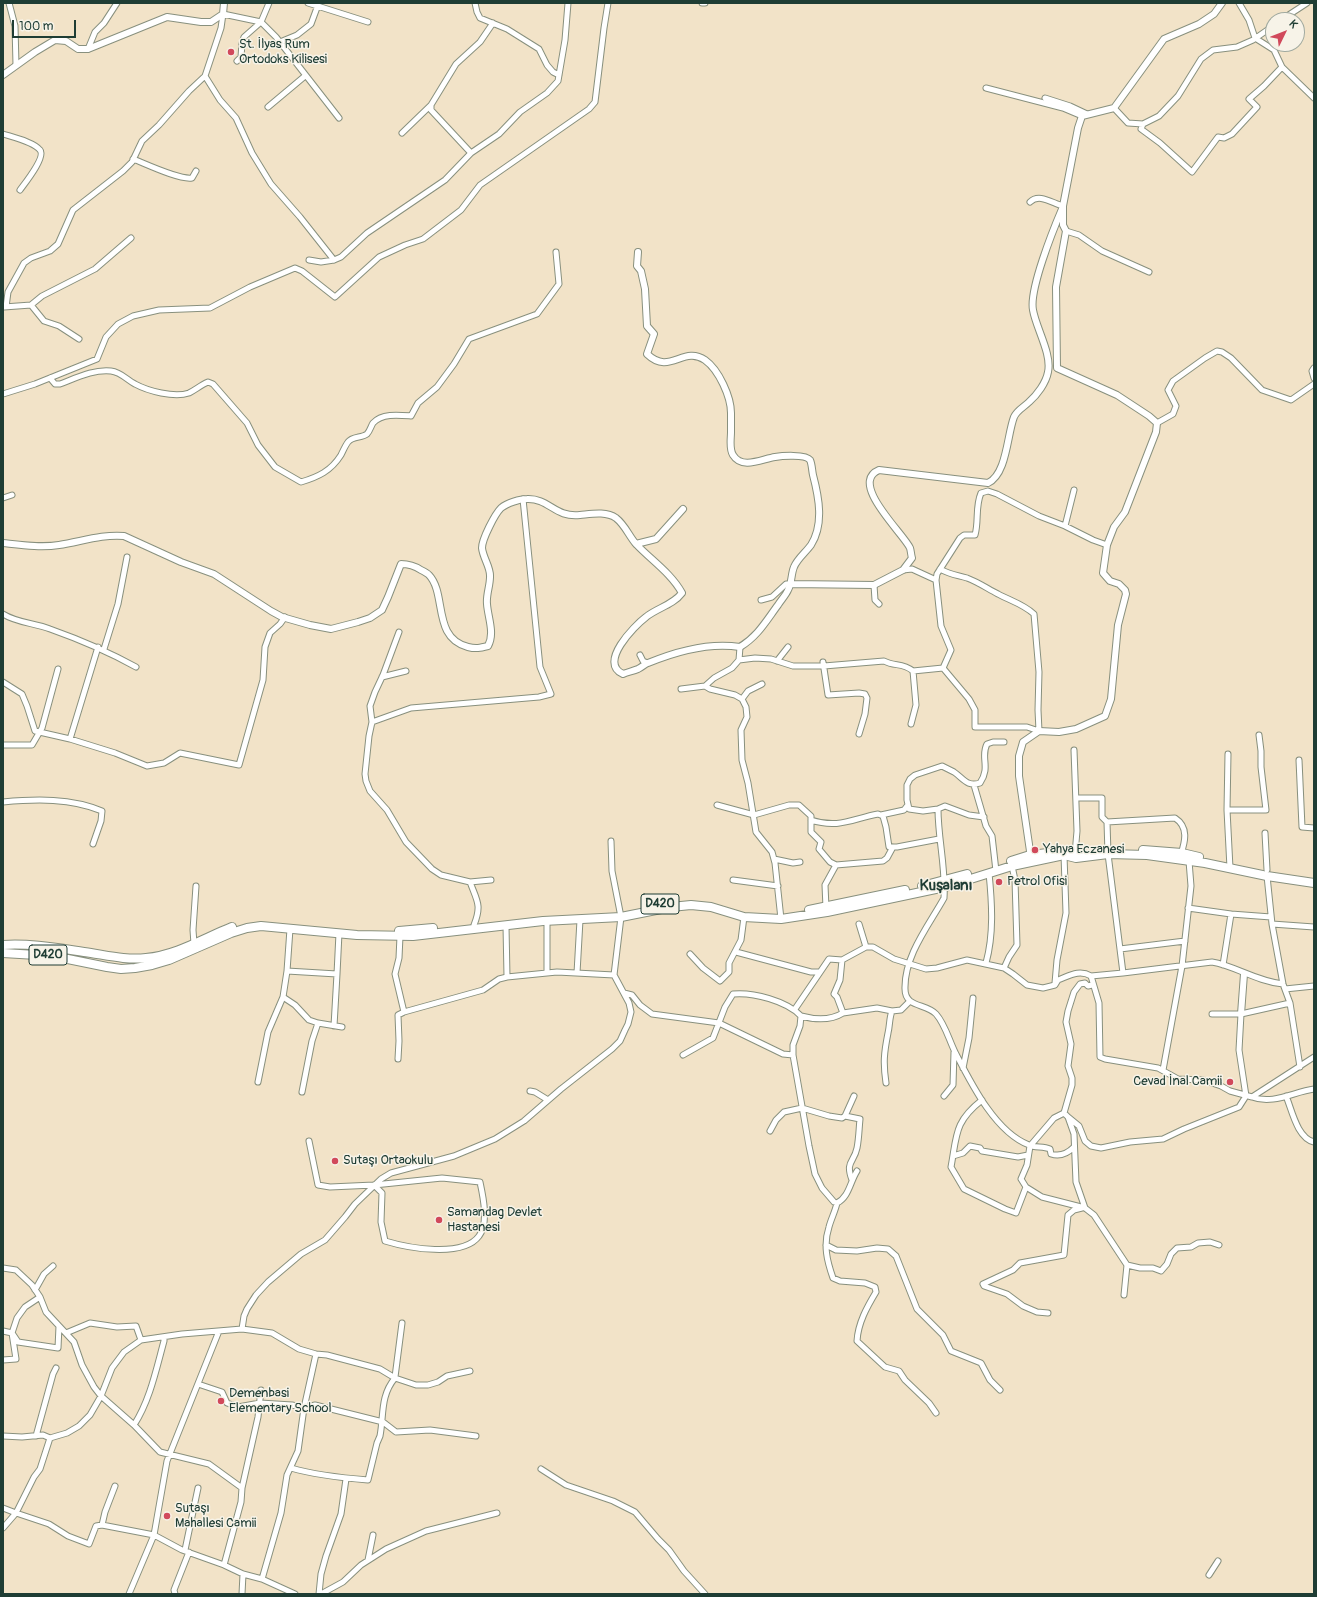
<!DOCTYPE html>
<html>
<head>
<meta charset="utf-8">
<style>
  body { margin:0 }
  #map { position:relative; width:1317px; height:1597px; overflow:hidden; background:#f2e3c8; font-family:Pangolin,sans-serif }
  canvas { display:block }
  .frame { position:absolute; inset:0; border:4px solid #1f3d34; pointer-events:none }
  .north { position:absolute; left:1265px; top:12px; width:40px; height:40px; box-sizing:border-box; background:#f7f3e8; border:1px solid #a1aaa0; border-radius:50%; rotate:47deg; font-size:11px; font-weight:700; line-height:16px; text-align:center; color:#1f3d34 }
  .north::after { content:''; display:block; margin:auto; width:14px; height:18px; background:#d1495b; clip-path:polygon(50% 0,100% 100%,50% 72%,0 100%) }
  .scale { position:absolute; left:12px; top:20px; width:64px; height:18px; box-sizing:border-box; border:2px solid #1f3d34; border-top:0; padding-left:5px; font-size:12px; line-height:14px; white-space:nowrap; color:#1f3d34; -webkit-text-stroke:3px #f7f3e8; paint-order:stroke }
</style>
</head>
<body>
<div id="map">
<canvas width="1317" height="1597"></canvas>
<div class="frame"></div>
<div class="north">K</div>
<div class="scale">100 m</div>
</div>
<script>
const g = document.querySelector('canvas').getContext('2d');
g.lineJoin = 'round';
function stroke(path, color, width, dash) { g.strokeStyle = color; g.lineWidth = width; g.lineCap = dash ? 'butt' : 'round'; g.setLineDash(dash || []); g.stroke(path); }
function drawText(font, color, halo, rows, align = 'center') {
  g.font = font + ' Pangolin,sans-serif'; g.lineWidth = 3; g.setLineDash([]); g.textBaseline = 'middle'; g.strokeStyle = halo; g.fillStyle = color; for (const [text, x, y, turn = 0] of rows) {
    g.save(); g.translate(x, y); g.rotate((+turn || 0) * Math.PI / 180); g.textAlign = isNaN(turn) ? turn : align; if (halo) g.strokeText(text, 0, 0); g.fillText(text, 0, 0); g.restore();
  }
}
const minor = new Path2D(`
  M9 3 15 26 16 65
  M308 3 368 22
  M475 3 477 12 480 18 507 29 539 49 547 65 553 72 559 75
  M702 3H705
  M1239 3 1249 20 1255 38 1274 50 1282 67 1314 98
  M1281 20 1307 3
  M280 42 297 35 311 24 318 5 317 4
  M88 49 95 32 104 23 117 3
  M237 61 241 57 242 43 244 37 261 22 269 3
  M205 76 220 100 236 118 252 153 271 184 300 217 334 260
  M986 88 1063 108 1082 116
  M1045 98 1070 106 1087 114
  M268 107 305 76
  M1114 108 1128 123 1143 124 1159 116 1178 96 1201 59 1213 50 1237 47 1253 40 1273 26
  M1143 124 1141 129 1160 143 1192 172 1218 137 1224 138 1232 134 1257 107 1249 99 1264 86 1282 67
  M402 133 431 105
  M3 134C12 137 34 142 40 150 46 157 25 183 20 190
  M471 153 431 110V105L456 64 480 42 493 23
  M133 159C146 164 179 180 192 178L196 171
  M1030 202C1039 193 1052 203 1063 206
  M1066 231 1079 235 1102 251 1149 272
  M309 260 321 262 334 260 341 257 367 233 445 180 471 153 499 134 520 112 547 93 558 81 565 40 568 3
  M31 305 44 321 59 326 79 339
  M4 307 31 305 42 296 95 269 131 238
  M6 307 8 292 24 263 31 258 50 251 58 244 73 210 123 171 132 162 142 141 159 125 189 91 205 76 221 28 223 14 261 22 276 37 339 118
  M1314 368 1312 371 1314 378
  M50 378 55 384H60C76 378 94 369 111 371 121 372 127 380 135 384 148 391 174 398 189 393 195 390 201 385 208 382L213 384 247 423 258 445 275 467 301 482C318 477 331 471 341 455 343 451 345 446 348 442 352 436 362 438 367 434 370 431 371 426 373 423 382 413 399 415 411 416L418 403 437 387 454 364 469 339 537 314 559 284 556 252
  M3 394 35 384 97 359 106 337 118 324 133 316 159 310 210 308 250 287 295 268 302 271 335 297 379 257 405 245 423 239 461 210 480 185 589 109 595 102 604 28 608 3
  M1157 423 1173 414 1176 406 1168 390 1173 381 1205 358 1217 351 1222 352 1231 358 1262 390 1291 400 1314 384
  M3 498 12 495
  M1065 526 1074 490
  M903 570 912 569 936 580
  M874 585 875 600 879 604
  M761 600 772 597 786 584H791
  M3 614C17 623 35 623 50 629 81 640 107 651 136 667
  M399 632 383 675 375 692 370 706 372 722 369 736 365 774 366 781 370 791 387 810 406 842 432 869 441 875 470 882C477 901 482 905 474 925
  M104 649 118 604 127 557
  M640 655 643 661 647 663
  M739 660 740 647
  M777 661 788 647
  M823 662 828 695 859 693 865 694 867 698 865 714 859 734
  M943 668 951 650 941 626 936 580 937 574 960 538 964 535H975C979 521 975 507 981 493L988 491 997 494 1039 516 1065 526 1093 540 1107 545
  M382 677 406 671
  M3 682 22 694 27 706 35 731 70 739 115 753 147 766 164 763 180 753 239 765 263 680 265 647 270 633 280 624 285 617
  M681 689 705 686
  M742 699 748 691 762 684
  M372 722 411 708 539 697 551 694 540 667 523 499
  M911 724 916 705 913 671
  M70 739 98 647
  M3 745H32L42 728 58 669
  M1074 750 1077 831 1075 854 1076 858
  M1228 754 1227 810 1230 868
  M1299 760 1302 827 1314 828
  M974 785 986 826 992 836 996 871
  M1076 798H1102V817L1107 822 1108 854 1123 973
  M3 802C36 799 71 798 102 811L101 821 93 844
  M717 805 754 815 789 805H799L811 816V832L821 842 819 849 830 862 836 865 825 885 826 908
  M938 809 923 811 909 809 907 800V785L910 779 915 775 942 766C946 768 950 770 954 772 964 779 967 787 980 783 991 767 980 757 987 744L993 742H1004
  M1227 810H1266L1261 767V751L1259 735
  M881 815 904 810 907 806
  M984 817 969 815 945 806 938 809C938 839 946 868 944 898 929 925 904 956 905 989 905 1008 926 1003 936 1014 945 1024 949 1040 955 1052 971 1083 995 1132 1029 1145 1035 1148 1043 1146 1050 1149L1051 1154C1060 1157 1068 1153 1074 1147
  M811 820C838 829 852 819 878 814L883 816 886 827 889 847H897L939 839
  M1107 822 1175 818C1189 827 1185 842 1181 854
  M1265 833 1267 870
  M774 859 793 863 800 862
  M836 865 883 861 887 858 893 847
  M1267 876 1272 924 1283 984 1290 1003 1300 1067
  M733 880 778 886
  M470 882 491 880
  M1188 908 1231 914 1271 917
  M781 919 775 863 772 852 756 832 748 783 742 760 741 730 747 717 746 707 742 699 735 695 710 689 705 686 714 678 732 668 739 660 755 658 771 659 793 666H824L884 661C895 667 902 662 913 671L943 668 969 699 975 710V727H1027L1039 731 1038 710 1039 672 1034 614C1023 604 1011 601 998 594 988 589 978 582 967 578 957 575 951 575 940 569
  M547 921V972
  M859 924 866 947
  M1272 924 1314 927
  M506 926 507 977
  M400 936 399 958 395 974 404 1012
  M194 944 193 930 196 886
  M1120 949 1185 941
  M736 952 811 972H820
  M690 954 703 968 720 981 729 972V963L741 940 744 917
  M842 960 840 980 834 994 837 997 843 1013 877 1008 892 1011 901 1010 910 1001
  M986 963C994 934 992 903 989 873
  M1223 965 1231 914
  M1004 968 1009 957 1017 945 1015 880 1012 866
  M287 971 337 974 339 933
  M577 973 580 920
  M1091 976 1123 973 1212 962C1236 966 1255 981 1283 984
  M1055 983 1057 960 1066 913 1064 855
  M1285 989 1314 986
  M624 993 632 995 640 1005 652 1014 719 1023 783 1054 793 1055
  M283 997 295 1005 309 1020 318 1023 342 1027
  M795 1009 829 959 842 960 866 947H873L894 959 926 969 937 968 967 960 1004 968 1013 974 1027 985 1043 988 1055 985 1058 980C1069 976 1079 969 1091 976L1099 1003 1100 1057 1105 1059 1158 1068 1178 1079 1203 1080 1221 1086 1230 1091 1252 1097 1314 1057
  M1212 1014H1241L1290 1003
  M801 1016C816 1020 830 1021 843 1013
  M334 1026 337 974
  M683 1055 713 1038 725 1007 733 994C753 992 787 1001 801 1016L800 1026 793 1045V1055L809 1146 815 1174 822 1188 834 1202 837 1203C849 1197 850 1182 857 1171
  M398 1059 399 1041 398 1015 404 1012 483 990 499 979 507 977 557 972 614 975
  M963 1068 969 1038 973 998
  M1163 1070 1182 966 1191 886 1189 861
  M258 1082 268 1032 283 997 287 971 290 929
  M886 1083C883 1063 884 1053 888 1033 890 1025 889 1019 892 1011
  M530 1091 535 1092 548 1100
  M302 1092 312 1041 318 1023
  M944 1096 953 1085 954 1052
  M1286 1096C1292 1110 1297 1138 1314 1142
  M1252 1097C1273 1105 1293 1092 1314 1089
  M982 1100C954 1122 957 1135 951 1167L964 1189 1005 1209 1016 1213 1026 1187
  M1064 1113 1072 1085V1078L1068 1066 1071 1044 1066 1022 1068 1011 1074 992 1080 984 1085 983 1088 986 1092 985
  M845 1116 860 1119C859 1128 859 1138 857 1148 854 1163 845 1161 852 1180
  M1068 1117 1079 1126 1085 1141 1091 1146 1101 1148 1130 1142 1163 1139 1184 1129 1239 1107 1246 1096 1239 1050 1241 1014
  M770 1131 776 1120 784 1112 802 1108 829 1116 842 1118 845 1116 854 1096
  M309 1141 318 1185 330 1187 374 1185 442 1178 480 1182C483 1196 489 1223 479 1236 463 1258 408 1248 385 1241L381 1222 382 1193 374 1185
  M953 1156 963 1153 970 1146 980 1148 982 1151 1018 1157 1028 1155
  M837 1203C835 1212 831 1219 829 1227 823 1245 827 1261 833 1278L840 1281 865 1283 875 1287 876 1292C867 1307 858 1323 857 1341L885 1367 899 1371 905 1380 929 1403 936 1413
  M1085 1208 1042 1197 1026 1187 1021 1179 1027 1165 1030 1146 1054 1118 1064 1113 1068 1117 1074 1134 1076 1182 1085 1208 1094 1215 1127 1265 1124 1295
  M826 1245 836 1250 857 1251 877 1248 888 1249 896 1256 917 1309 943 1335 951 1351 981 1363 990 1380 1000 1390
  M1127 1265 1140 1268H1153L1161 1271 1167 1264 1171 1254 1177 1248 1191 1247 1198 1243 1210 1242 1219 1245
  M3 1268 16 1270 32 1285 40 1297 46 1312 74 1342 82 1365 94 1387 101 1396 134 1425 160 1452 209 1464 242 1488 241 1502 224 1565
  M35 1290 44 1274 53 1266
  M1048 1313 1037 1312 1023 1306 1007 1294 984 1286 983 1284 1013 1270 1020 1263 1064 1255 1068 1215 1074 1210 1082 1208
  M242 1329 244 1316 247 1309 256 1295 268 1282 301 1254 325 1240 345 1217 355 1204 381 1179 391 1173 454 1156 495 1139 524 1121 561 1089 612 1049 620 1041 625 1030 628 1024 631 1012 629 1003 614 975 621 917 612 871 611 841
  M3 1331 12 1333 18 1342 58 1348 59 1326
  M66 1333 90 1323 117 1327 136 1326 141 1340
  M3 1360 16 1359 12 1333 17 1318 25 1307 40 1297
  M395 1377 402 1323
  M198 1384 222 1392 227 1403 238 1407 260 1403 292 1405 304 1408 315 1405 383 1422 396 1432 430 1430 476 1436
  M134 1425C150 1400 156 1370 164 1341V1337
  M3 1436 22 1437 43 1435 50 1438 67 1433 79 1426 90 1415 101 1396 112 1368 124 1352 141 1340 182 1334 242 1329 272 1333 299 1349 316 1354 327 1355 380 1369 395 1378 416 1385H428L438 1382 447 1376 470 1371
  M36 1436 53 1374 56 1368
  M291 1468C315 1475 343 1478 368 1480L377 1443 380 1436C384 1415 380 1396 395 1378
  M541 1469 566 1485 613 1501 635 1512 658 1539 669 1550 684 1571 705 1594
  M242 1488 258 1417 261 1390
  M3 1508 16 1513 34 1477 40 1469 50 1438
  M102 1525 105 1512 115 1486
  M3 1528 16 1513 49 1524 68 1536 89 1544 96 1526 102 1525 154 1535 182 1550 224 1565 243 1574 262 1579 295 1594
  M185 1550 198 1488
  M368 1560 373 1535
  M1209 1575 1218 1561
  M262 1579 281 1513 287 1475 298 1451 304 1408 316 1354
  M129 1594 154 1535 167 1461 219 1331
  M175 1594 174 1590 189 1552
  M242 1594 243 1574
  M319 1594 321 1574 326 1556 341 1514 346 1479
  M321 1594 343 1582 361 1565 386 1549 426 1531 497 1513`);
const tertiary = new Path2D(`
  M3 75 35 52 55 40 66 41 78 49H88L167 17 201 22H211L223 14 224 3
  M3 543C21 545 41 548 59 545 80 542 102 534 124 536L181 562 214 574 271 611 282 617 310 625 331 629 358 622 370 618 382 610 388 597 401 564C408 564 415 566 421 570 423 571 427 573 429 575 447 594 432 638 468 647 476 649 480 648 488 646 495 633 488 618 487 604 486 595 490 586 490 577 491 568 483 558 482 548 482 539 495 514 501 508 507 503 520 499 527 499 549 498 555 518 580 515 591 514 606 511 616 518 625 525 629 536 636 544 651 560 671 573 682 593 673 605 657 608 646 617 634 626 598 663 623 674 628 672 633 671 638 669 642 667 645 664 648 663 677 651 709 642 740 647 758 636 766 621 778 605 781 600 786 595 788 590 792 583 791 574 794 567 797 559 806 552 811 545 824 524 819 498 813 475 812 471 812 464 810 460 806 454 781 456 775 457 762 459 742 470 733 455 729 449 731 439 731 432 731 425 731 419 731 413 731 397 719 370 705 360 683 345 670 376 647 354L654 334 647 326 645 289 641 271 637 266 638 252
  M636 544 656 539 683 509
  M791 584 874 585 903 570 912 558C911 555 911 551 910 548 904 534 848 483 879 470L988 483C1007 474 1007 435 1014 417 1017 410 1024 407 1029 402 1037 395 1046 383 1048 372 1052 354 1036 328 1033 310 1029 290 1053 230 1062 209
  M1031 858 1019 776V756L1023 742 1039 731 1059 732 1076 729 1105 716 1111 699 1118 625 1126 594 1125 590 1119 584 1110 581 1103 573 1107 545 1114 527 1125 512 1156 432 1157 423 1149 416 1117 395 1057 368 1056 287 1066 231 1063 225V206L1078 128 1082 116 1114 108 1164 39 1199 24 1214 14 1222 3
  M1241 1014 1244 974`);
const trunk = new Path2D(`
  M1143 850 1182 853 1199 857
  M1011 861 1030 855 1048 853
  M922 886 967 874
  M809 910 905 890
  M399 931 433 928
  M3 945C32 943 62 949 91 953 110 956 127 960 146 958 177 955 204 938 232 927
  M3 953 53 956 107 967 121 969 135 968 152 965 169 960 231 933 247 928 261 926 357 935 413 936 543 921 621 917 671 907 691 905 711 907 744 917 781 919 827 912 945 887 1012 866 1064 855 1076 858 1108 854 1147 855 1205 863 1267 876 1314 883`);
stroke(minor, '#88907e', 7);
stroke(tertiary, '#88907e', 8);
stroke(trunk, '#88907e', 10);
stroke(minor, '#fff', 5);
stroke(tertiary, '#fff', 6);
stroke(trunk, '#fff', 8);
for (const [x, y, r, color] of [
  [231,52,4,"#d1495b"],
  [1035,850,4,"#d1495b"],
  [999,882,4,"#d1495b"],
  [1230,1082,4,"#d1495b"],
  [335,1161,4,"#d1495b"],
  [439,1220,4,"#d1495b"],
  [221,1401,4,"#d1495b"],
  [167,1516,4,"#d1495b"]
]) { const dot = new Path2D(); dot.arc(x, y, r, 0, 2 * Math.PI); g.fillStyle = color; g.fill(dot); stroke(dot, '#f7f3e8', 1.5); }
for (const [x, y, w] of [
  [660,904,38],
  [48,955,38]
]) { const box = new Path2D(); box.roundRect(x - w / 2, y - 10, w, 20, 3); g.fillStyle = '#f7f3e8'; g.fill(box); stroke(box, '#1f3d34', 1); }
drawText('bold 12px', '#1f3d34', null, [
  ["D420",660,904],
  ["D420",48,955]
]);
drawText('13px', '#1f3d34', '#f7f3e8', [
  ["St. İlyas Rum",239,45],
  ["Ortodoks Kilisesi",239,60],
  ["Yahya Eczanesi",1043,850],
  ["Petrol Ofisi",1007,882],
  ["Cevad İnal Camii",1222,1082,"right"],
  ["Sutaşı Ortaokulu",343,1161],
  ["Samandag Devlet",447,1213],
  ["Hastanesi",447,1228],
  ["Demenbasi",229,1394],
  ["Elementary School",229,1409],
  ["Sutaşı",175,1509],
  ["Mahallesi Camii",175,1524]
], 'left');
drawText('bold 15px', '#1f3d34', '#f7f3e8', [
  ["Kuşalanı",946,886]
]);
</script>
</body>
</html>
